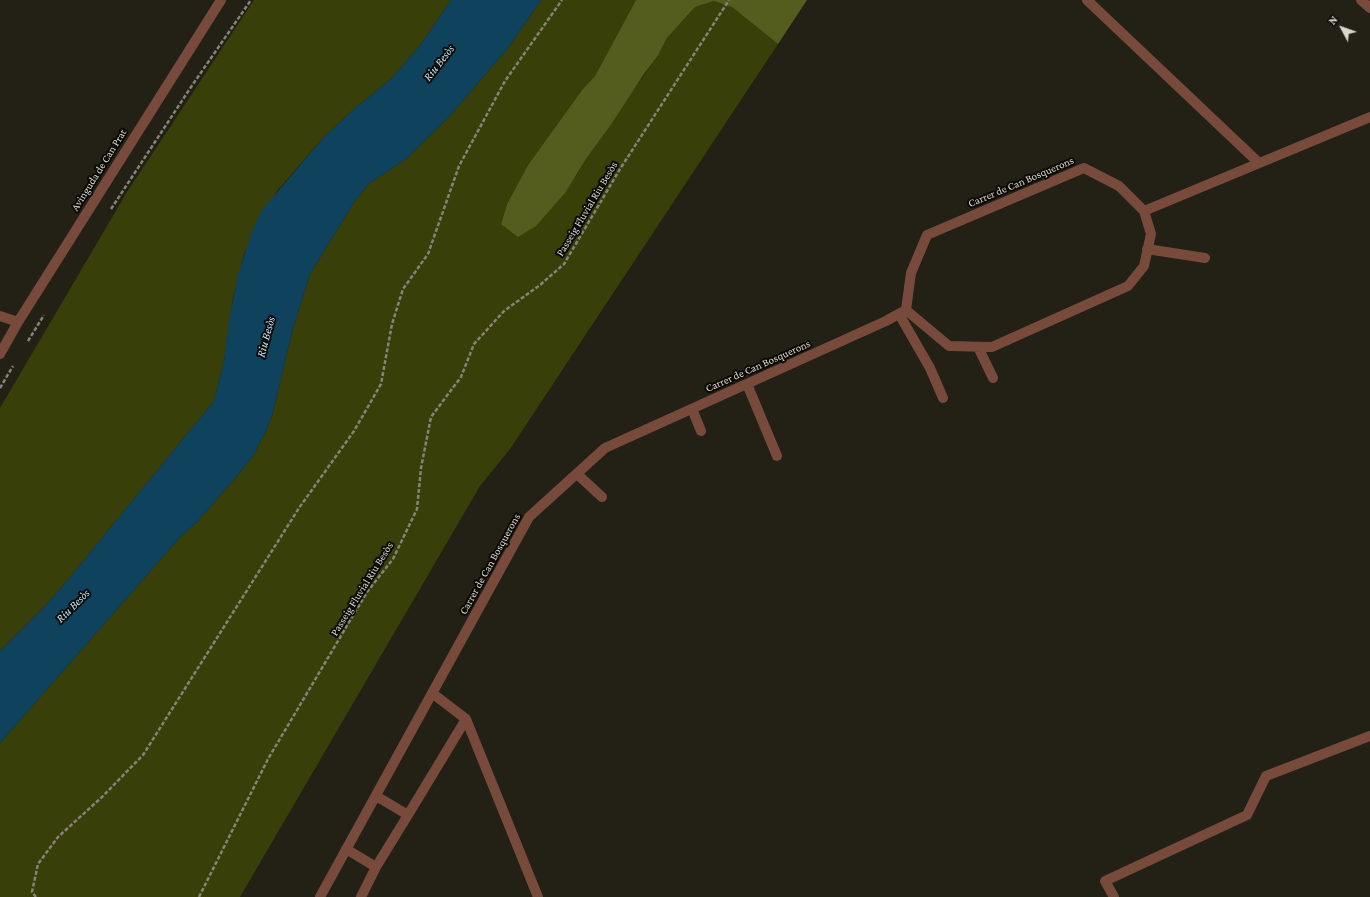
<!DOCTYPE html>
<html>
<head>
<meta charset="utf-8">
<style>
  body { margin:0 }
  #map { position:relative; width:1370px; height:897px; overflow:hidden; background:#232115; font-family:"Crimson Pro",serif }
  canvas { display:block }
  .north { position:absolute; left:1322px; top:8px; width:40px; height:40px; -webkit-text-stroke:3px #0b0a06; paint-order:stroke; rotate:311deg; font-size:11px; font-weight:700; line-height:16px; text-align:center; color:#d8d7cf }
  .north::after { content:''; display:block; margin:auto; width:14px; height:18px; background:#d8d7cf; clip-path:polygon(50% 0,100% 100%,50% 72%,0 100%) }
</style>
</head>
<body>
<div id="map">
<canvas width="1370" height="897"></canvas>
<div class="north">N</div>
</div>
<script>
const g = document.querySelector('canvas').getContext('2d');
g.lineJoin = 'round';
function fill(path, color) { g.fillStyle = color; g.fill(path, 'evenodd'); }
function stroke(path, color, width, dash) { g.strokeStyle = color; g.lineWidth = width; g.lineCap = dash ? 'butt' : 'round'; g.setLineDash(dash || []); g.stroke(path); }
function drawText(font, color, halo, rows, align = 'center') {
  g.font = font + ' "Crimson Pro",serif'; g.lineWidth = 4; g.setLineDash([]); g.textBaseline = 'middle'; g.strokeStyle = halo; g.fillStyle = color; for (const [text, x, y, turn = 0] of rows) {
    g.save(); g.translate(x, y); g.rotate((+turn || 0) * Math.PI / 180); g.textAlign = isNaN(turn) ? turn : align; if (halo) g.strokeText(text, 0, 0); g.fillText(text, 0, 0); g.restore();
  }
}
fill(new Path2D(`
  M254 0H451L421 44 391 79 354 109 324 137 277 191 244 254 233 298 224 361 214 401 61 588 45 606 0 651V408L127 192Z
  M541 0H636L595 76 582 90 528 165 507 204 501 224 576 176 586 159 610 126 620 109 657 57 667 38 695 7 714 1 732 7 778 44 510 449 480 486 240 897H0V743L181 536 197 522 237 476 253 456 265 433 272 416 292 332 310 274 356 199 370 183 406 159 449 117 508 48Z`), '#383f08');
fill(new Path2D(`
  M636 0H807L778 44 732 7 714 1 695 7 667 38 657 57 644 74 610 126 586 159 565 193 536 226 518 237 501 224 507 204 528 165 582 90 595 76Z`), '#555d1e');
fill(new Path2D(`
  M451 0H541L508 48 449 117 406 159 370 183 356 199 310 274 292 332 272 416 265 433 253 456 237 476 197 522 181 536 0 743V651L45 606 61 588 214 401 224 361 229 320 238 275 252 231 262 210 324 137 354 109 391 79 421 44Z`), '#0f425c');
stroke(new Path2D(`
  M111 209 191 87 251 0
  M28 341 44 315
  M0 388 13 366
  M36 897 32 892 38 864 58 837 102 797 143 755 299 508 354 431 381 384 392 324 403 289 428 254 459 166 505 81 562 0
  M199 897 268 759 367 592 393 559 417 509 421 468 431 417 461 377 474 344 504 311 540 285 564 264 620 169 729 0`), '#85837a', 2.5, [4, 2]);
stroke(new Path2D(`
  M1087 0 1259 163
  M1361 0 1370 8
  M1084 168 1119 186 1144 211 1151 234 1144 266 1128 286 992 347 949 346 906 310 911 273 927 235Z
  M1144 211 1370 117
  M1147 249 1205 258
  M899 314 930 368 943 398
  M0 316 18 322
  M978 347 993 378
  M0 354 18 322 221 0
  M747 384 777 456
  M692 409 701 431
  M577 474 602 497
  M432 693 466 719 538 897
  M376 796 408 815 376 867
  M408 815 466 719
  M346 849 376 867 361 897
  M320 897 529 517 605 448 886 321 906 310
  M1114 897 1105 881 1247 815 1266 776 1370 736`), '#774a3b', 10);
drawText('11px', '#d8d7cf', '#0b0a06', [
  ["Avinguda de Can Prat",99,170,-58],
  ["Carrer de Can Bosquerons",1021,182,-23],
  ["Passeig Fluvial Riu Besòs",587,209,-59],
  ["Carrer de Can Bosquerons",758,366,-24],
  ["Carrer de Can Bosquerons",490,564,-61],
  ["Passeig Fluvial Riu Besòs",362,589,-58]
]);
drawText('italic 12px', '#c1e3f9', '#0b0a06', [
  ["Riu Besòs",439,63,-52],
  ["Riu Besòs",266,337,-75],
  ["Riu Besòs",73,606,-45]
]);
</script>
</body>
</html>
